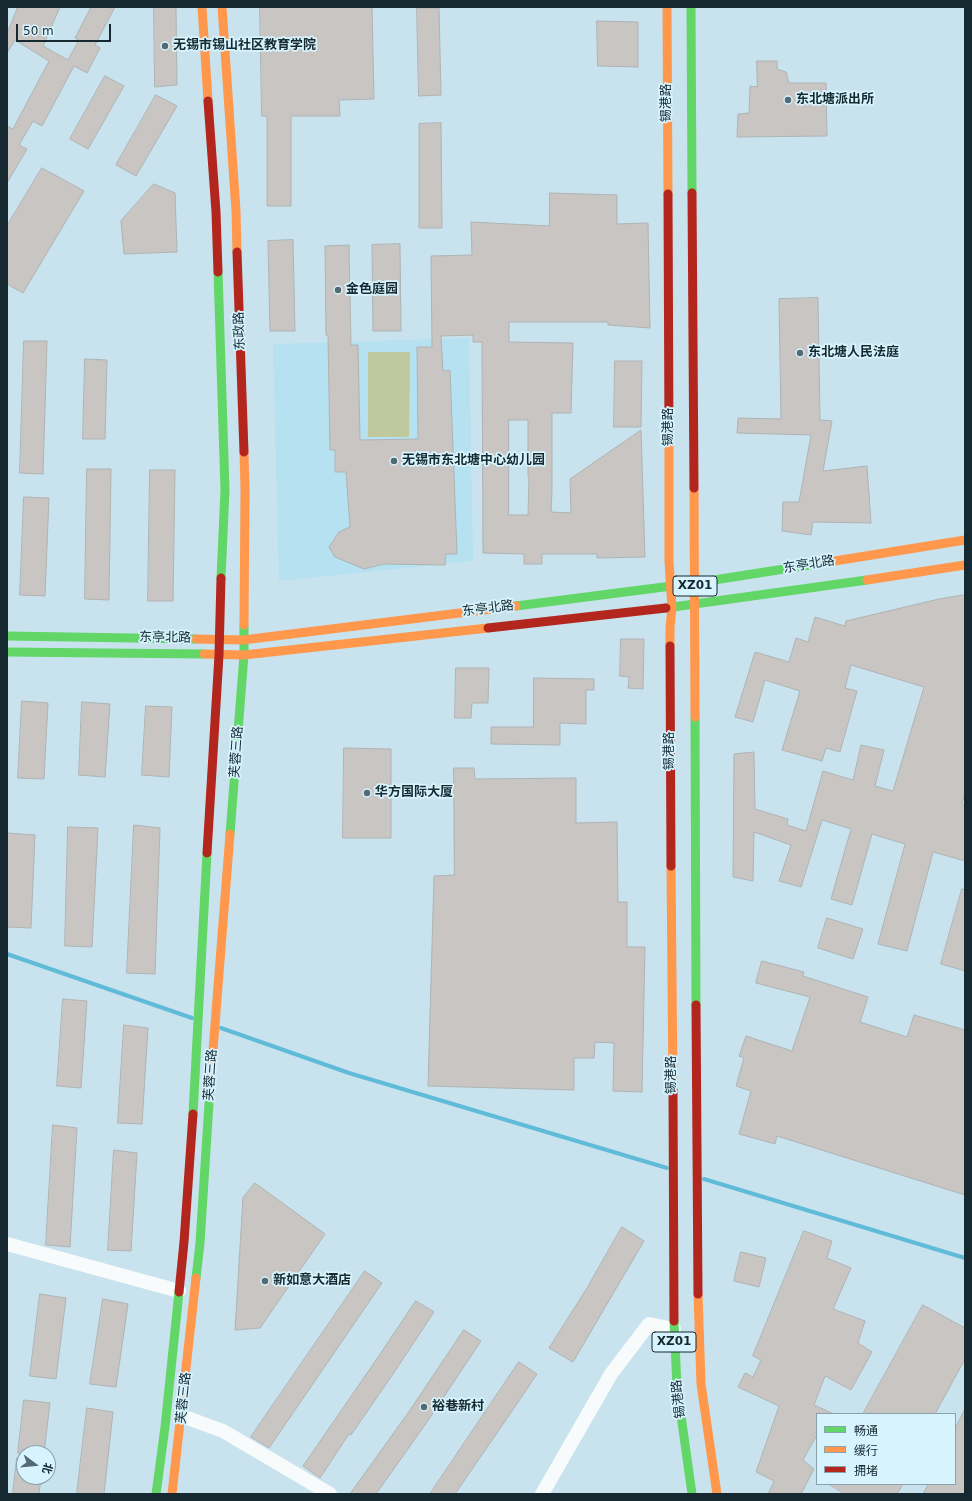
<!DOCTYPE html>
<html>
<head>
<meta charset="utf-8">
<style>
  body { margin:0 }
  #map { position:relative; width:972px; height:1501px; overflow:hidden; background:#c8e3ed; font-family:"DejaVu Sans","Noto Sans SC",sans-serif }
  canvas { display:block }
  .frame { position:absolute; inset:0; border:8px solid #162930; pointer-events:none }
  .legend { position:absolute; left:816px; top:1413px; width:140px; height:72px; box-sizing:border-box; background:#d6f3fe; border:1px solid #89a2ac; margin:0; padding:5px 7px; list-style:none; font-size:12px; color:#162930 }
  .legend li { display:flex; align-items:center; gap:8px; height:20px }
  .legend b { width:20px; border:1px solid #89a2ac }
  .north { position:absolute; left:16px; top:1445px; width:40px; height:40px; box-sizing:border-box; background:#d6f3fe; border:1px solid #89a2ac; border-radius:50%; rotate:106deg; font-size:11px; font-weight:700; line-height:16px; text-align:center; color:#162930 }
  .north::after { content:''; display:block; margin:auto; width:14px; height:18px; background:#546a72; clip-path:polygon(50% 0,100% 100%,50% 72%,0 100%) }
  .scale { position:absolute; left:16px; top:24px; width:95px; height:18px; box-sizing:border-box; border:2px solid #162930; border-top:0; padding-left:5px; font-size:12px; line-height:14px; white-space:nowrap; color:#162930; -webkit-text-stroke:3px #d6f3fe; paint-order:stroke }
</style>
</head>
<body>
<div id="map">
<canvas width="972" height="1501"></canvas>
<div class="frame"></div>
<ul class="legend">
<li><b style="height:5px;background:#63d668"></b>畅通</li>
<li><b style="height:5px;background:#ff974d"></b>缓行</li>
<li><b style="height:5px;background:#b3261e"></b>拥堵</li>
</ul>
<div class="north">北</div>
<div class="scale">50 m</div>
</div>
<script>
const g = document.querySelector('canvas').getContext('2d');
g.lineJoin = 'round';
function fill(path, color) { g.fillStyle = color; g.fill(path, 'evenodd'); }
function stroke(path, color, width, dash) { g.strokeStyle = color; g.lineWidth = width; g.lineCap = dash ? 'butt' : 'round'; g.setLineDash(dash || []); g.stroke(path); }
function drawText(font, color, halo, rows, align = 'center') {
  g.font = font + ' "DejaVu Sans","Noto Sans SC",sans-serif'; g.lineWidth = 3.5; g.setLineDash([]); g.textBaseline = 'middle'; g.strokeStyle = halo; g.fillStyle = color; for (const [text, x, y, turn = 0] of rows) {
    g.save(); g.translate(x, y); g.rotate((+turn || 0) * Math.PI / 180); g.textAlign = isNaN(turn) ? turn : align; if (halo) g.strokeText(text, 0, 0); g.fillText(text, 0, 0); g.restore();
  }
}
fill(new Path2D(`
  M469 338 473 561 279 581 273 344Z`), '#b5e1f1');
fill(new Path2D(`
  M368 352H410L409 437H368Z`), '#c0c89e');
stroke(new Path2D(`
  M7 954 192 1018
  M221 1028 349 1073 667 1168
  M704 1179 965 1258`), '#60bbd8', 4);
const building = new Path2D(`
  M18 7H60L43 46 68 60 79 40 75 38 91 7H115L95 45 100 48 87 73 74 66 42 126 33 121 19 145 27 149 7 183V126L13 129 49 61 15 40 7 53V34Z
  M154 7H176L177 85 155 87Z
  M260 7H372L374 99 339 100 340 116H291V206H267V116H262Z
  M417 8H439L441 95 419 96Z
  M597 21 638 22V67L598 66Z
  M757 61H777V69L786 72 789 83H826L827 136 737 137 738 114 749 113 750 86 757 87Z
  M105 76 124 86 88 149 70 139Z
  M156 95 177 106 136 176 116 165Z
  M441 123 442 228H419V124Z
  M42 168 84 191 23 293 7 284V226Z
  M154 184 175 193 177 252 124 254 121 221Z
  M550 193 617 195V224L648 223 650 328 608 325V322H509V342L573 343 571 413H552V491L551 512 571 513 570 479 641 430 645 557 597 558V554H542V564H524V554L483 553 482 342H473V335L441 336 443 371 450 370 457 554H446L445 565 384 564 364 569 335 557 329 547 339 532 350 527 346 472H335V450H330L328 335H326L325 246 349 245 351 345H358L360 440 418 439 417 347H432L431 256 472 255 471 222 549 226ZM509 420H528V477H529L528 515H509Z
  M293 240 295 331H270L268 241Z
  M400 244 401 331H373L372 245Z
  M818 298 820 420 832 421 823 471 867 466 871 523 813 522 811 535 782 531 783 502H799L811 435 737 433 738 418 781 419 779 299Z
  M24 341H47L43 474 20 473Z
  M85 359 107 360 105 439H83Z
  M615 361H642L641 427H614Z
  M87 469H111L109 600 85 599Z
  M150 470H175L173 601H148Z
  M24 497 49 498 45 596 20 595Z
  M965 595V792L962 804 965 805V861L933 852 907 951 878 944 905 844 872 834 852 905 831 899 851 829 822 820 801 887 779 881 791 845 754 832 753 881 733 877 734 754 754 752 755 809 788 819 787 825 806 831 823 771 853 780 861 745 884 750 875 786 893 791 924 687 851 665 845 688 857 691 840 752 826 748 822 761 782 750 800 691 765 680 753 722 735 717 755 652 789 662 796 638 808 642 815 617 845 626 846 621 939 599Z
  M621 639H644L643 689 628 688 629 677 620 676Z
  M456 668H489L488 703H472L471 718H455Z
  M534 678 594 679V690H586V724L560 723V745L491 744V727H533Z
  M22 701 48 703 44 779 18 778Z
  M82 702 110 704 105 777 79 775Z
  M146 706 172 707 169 777 142 775Z
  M344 748 391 749V838H343Z
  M454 768H474L475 779 576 778V823L617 822 618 902H627V947H645L642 1092 613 1091 614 1043 595 1042 594 1058H574V1090L428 1086 434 876 454 875Z
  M134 825 160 828 155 974 127 973Z
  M68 827 98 828 92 947 65 946Z
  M7 833 35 835 31 928 7 927Z
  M962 889 965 890V971L941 964Z
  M827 918 863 929 853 959 818 948Z
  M762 961 804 972 803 976 868 997 860 1022 907 1037 914 1015 965 1030V1195L777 1136 775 1144 739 1134 751 1091 736 1086 744 1058 739 1056 746 1036 792 1051 810 997 756 983Z
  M63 999 87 1001 81 1088 57 1086Z
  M124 1025 148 1028 142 1124 118 1123Z
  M53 1125 77 1128 70 1247 46 1245Z
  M114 1150 137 1153 131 1251 108 1250Z
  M255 1183 325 1234 260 1328 235 1330 243 1198Z
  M622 1227 644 1241 573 1362 549 1348 587 1288Z
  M804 1231 832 1241 827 1258 851 1268 833 1309 865 1321 858 1343 872 1352 851 1390 825 1376 814 1405 834 1414H817V1435L803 1460 814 1469 801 1494H768L774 1481 756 1472 779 1406 738 1387 745 1373 753 1377 761 1360 753 1356Z
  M741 1252 766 1258 759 1287 734 1281Z
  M365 1271 382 1283 269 1448 251 1437Z
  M40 1294 66 1298 56 1379 30 1376Z
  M103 1299 128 1304 116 1387 90 1384Z
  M416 1301 434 1312 393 1374 351 1435 349 1434 320 1478 303 1466 374 1363Z
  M923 1305 965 1328V1359L935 1414H863Z
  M464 1330 481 1341 427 1422 376 1494H350L408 1413Z
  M519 1362 537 1374 510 1414 455 1494H430Z
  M24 1400 50 1403 44 1453H18Z
  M87 1408 113 1412 104 1494H77Z
  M965 1409V1494H923L928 1484H955V1429Z
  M17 1458H24V1477H41L39 1494H13Z
  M829 1484H903L897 1494H845Z`);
fill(building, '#c9c5c3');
stroke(building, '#aeb3b4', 1);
stroke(new Path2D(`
  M7 1244 179 1291
  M182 1416 223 1431 330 1494
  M542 1494 611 1374 649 1324 674 1329`), '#f7fbfc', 14);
stroke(new Path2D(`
  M691 7 692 193
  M218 272 225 490 221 578
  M516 606 695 583 816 564
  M666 608 867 580
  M7 636 196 639
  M7 652 204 654
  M695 717 696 1005
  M230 834 244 655V625
  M193 1114 207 853
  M196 1278 200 1243 210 1088
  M674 1321 677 1387 692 1494
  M156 1494 165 1427 179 1292`), '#63d668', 9);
stroke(new Path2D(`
  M202 7 208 101
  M222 7 236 211 237 252
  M667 7 668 194
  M669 439V561L672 608 670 627V646
  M244 452 245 490 244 625
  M694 488 695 717
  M816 564 965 540
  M867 580 965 565
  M196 639 243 640 516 606
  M204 654 244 655 488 628
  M671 866 673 1090
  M210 1088 230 834
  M698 1294 701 1384 717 1494
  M172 1494 196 1278`), '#ff974d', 9);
stroke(new Path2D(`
  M208 101 216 212 218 272
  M692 193 694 488
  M668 194 669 439
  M237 252 244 452
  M488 628 666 608
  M670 646 671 866
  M207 853 219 655 221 578
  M696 1005 698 1294
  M673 1090 674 1321
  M179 1292 184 1242 193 1114`), '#b3261e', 9);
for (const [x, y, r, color] of [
  [165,46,4,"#546a72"],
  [788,100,4,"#546a72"],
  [338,290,4,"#546a72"],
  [800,353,4,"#546a72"],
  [394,461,4,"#546a72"],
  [367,793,4,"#546a72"],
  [265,1281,4,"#546a72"],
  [424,1407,4,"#546a72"]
]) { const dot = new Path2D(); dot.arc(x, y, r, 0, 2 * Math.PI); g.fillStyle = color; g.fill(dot); stroke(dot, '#d6f3fe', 1.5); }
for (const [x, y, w] of [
  [695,586,44],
  [674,1342,44]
]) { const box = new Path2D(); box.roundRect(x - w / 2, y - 10, w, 20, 3); g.fillStyle = '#d6f3fe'; g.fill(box); stroke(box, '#162930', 1); }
drawText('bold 12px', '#162930', null, [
  ["XZ01",695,586],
  ["XZ01",674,1342]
]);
drawText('bold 13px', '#162930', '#d6f3fe', [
  ["无锡市锡山社区教育学院",173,46],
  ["东北塘派出所",796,100],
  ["金色庭园",346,290],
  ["东北塘人民法庭",808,353],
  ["无锡市东北塘中心幼儿园",402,461],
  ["华方国际大厦",375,793],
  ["新如意大酒店",273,1281],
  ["裕巷新村",432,1407]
], 'left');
drawText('13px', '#162930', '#d6f3fe', [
  ["锡港路",667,103,-90],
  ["东政路",240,331,-92],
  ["锡港路",669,427,-90],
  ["东亭北路",809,565,-9],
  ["东亭北路",488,609,-7],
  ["东亭北路",165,638,1],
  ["锡港路",670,751,-90],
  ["芙蓉三路",237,752,-86],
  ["芙蓉三路",211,1075,-86],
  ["锡港路",672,1075,-90],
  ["芙蓉三路",184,1398,-84],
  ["锡港路",679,1399,-96]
]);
</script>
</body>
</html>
